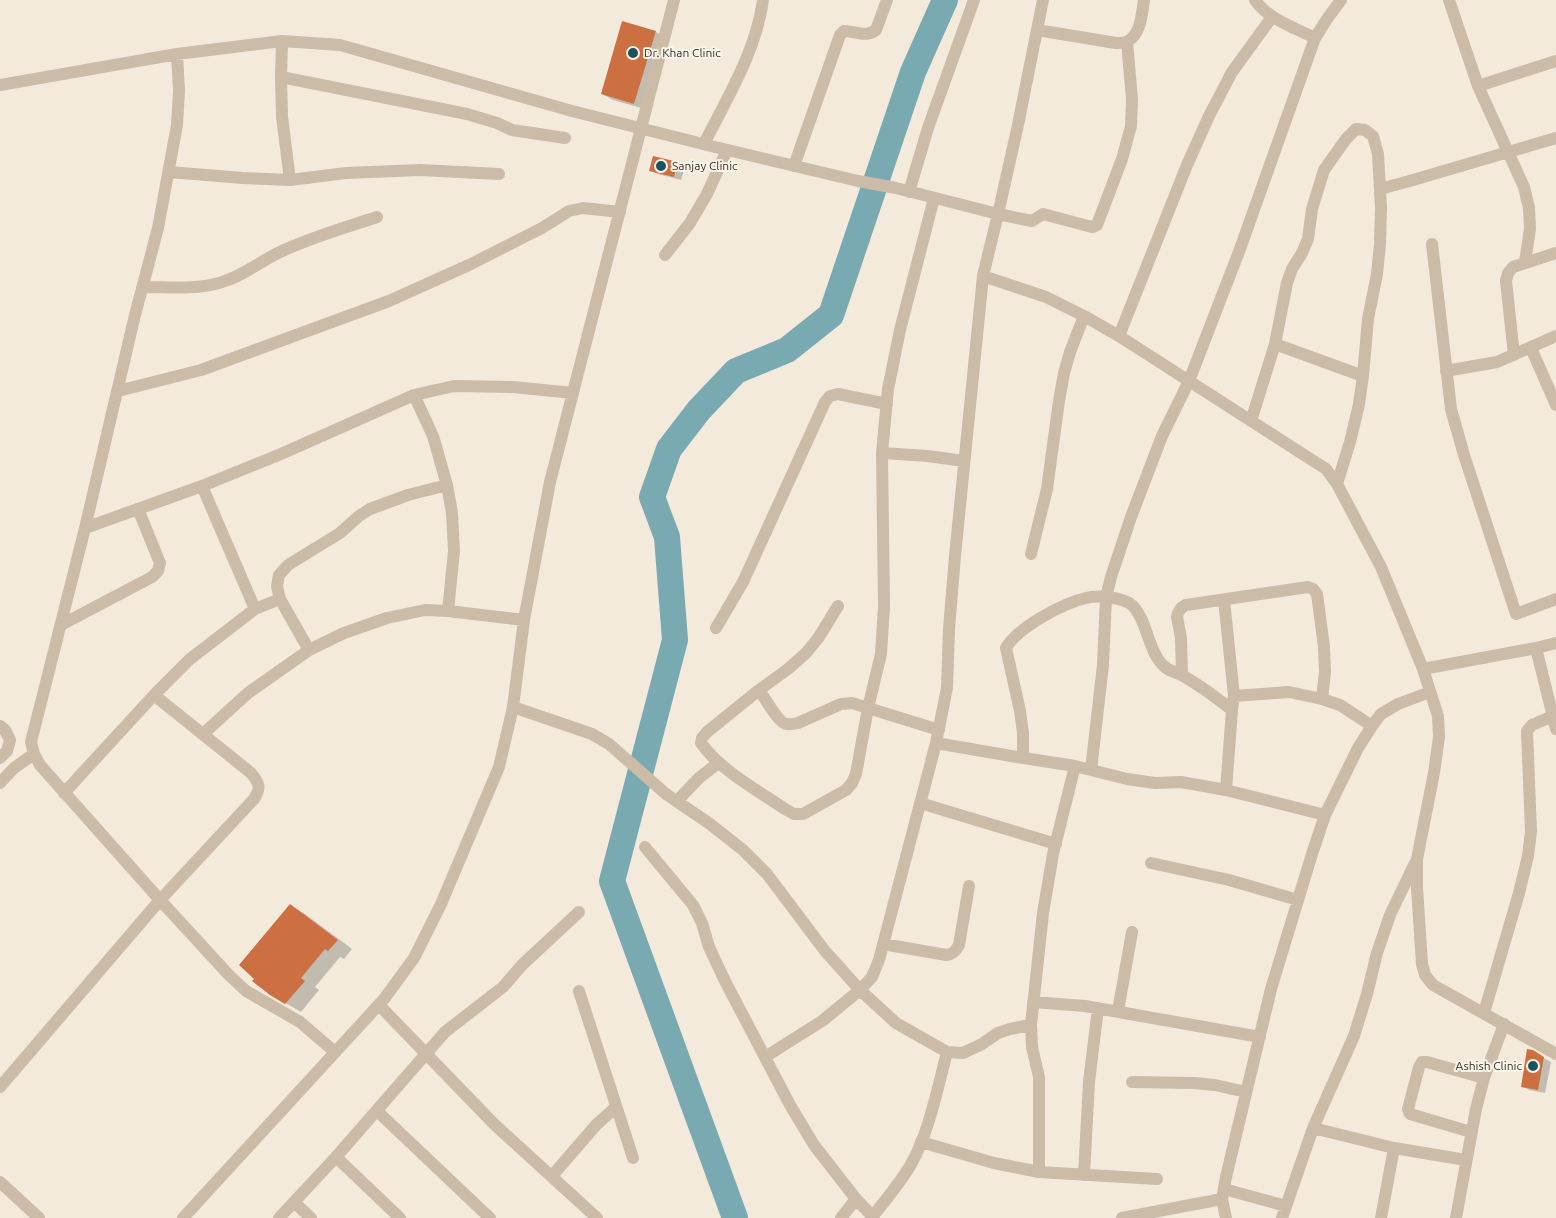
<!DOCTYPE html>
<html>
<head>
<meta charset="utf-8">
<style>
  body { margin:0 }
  canvas { display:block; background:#f3eadc }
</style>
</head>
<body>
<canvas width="1556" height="1218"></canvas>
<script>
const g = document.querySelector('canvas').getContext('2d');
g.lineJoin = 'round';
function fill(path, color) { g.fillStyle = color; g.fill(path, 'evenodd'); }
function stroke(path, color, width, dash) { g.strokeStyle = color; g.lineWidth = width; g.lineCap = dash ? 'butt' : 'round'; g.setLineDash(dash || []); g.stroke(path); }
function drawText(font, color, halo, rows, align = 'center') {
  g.font = font + ' Ubuntu,sans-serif'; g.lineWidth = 4; g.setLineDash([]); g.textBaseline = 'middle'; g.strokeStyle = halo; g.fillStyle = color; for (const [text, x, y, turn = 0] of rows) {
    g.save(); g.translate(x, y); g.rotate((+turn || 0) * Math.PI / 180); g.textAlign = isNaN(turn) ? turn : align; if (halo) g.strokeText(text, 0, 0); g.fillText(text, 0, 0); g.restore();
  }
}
fill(new Path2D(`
  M656 32 666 38 645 109 613 100 602 94Z
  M654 157 678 163 685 167 681 180 658 174 651 170Z
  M290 905 305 914 352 949 344 959 340 957 315 987 319 990 301 1012 270 994Z
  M1533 1052 1551 1062 1545 1093 1529 1090 1522 1086Z`), '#0003');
stroke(new Path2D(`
  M735 1218 612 881 675 640 667 537 652 497 669 449 699 410 736 371 787 350 831 315 913 72 945 0`), '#79aab2', 26);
fill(new Path2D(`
  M622 21 656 31 634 104 601 94Z
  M653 156 678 162 674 177 649 171Z
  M290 904 338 940 328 951 325 949 301 978 305 981 285 1004 270 995 252 981 254 979 239 965Z
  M1527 1049 1533 1050 1544 1057 1538 1090 1521 1087Z`), '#cc7041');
stroke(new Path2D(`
  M1043 0 1018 125 998 214 1032 221 1043 214 1088 226 1093 227 1097 225 1122 159 1131 126 1132 99 1127 42
  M1255 0C1268 19 1295 28 1315 38
  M1449 0 1478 86 1524 187 1529 208 1530 229 1525 262
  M1037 30 1116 43C1119 43 1125 43 1128 41 1141 34 1142 13 1144 0
  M282 41 281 77 282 117 290 180
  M177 54 179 91 177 125 158 228 135 315 85 528 31 742 34 754 40 765 160 900 228 974 246 991 300 1022 335 1052
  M281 77 467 114 497 123 512 130 565 138
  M0 85 177 54 282 41 340 45 572 111 715 147 858 181 896 188 998 214 983 276 1046 297 1084 316 1119 336 1326 469 1337 484 1381 567 1423 669 1438 716 1439 737 1434 773 1417 859V888L1422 964 1425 975 1433 985 1556 1054
  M1478 86 1556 61
  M704 144C727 98 756 52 763 0
  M794 166 840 35 844 31C855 31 866 38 876 30L887 0
  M169 172 243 178 290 180 346 173 420 170 499 174
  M1380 189 1413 180 1556 138
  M909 192 928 128 974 0
  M1432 244 1451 409 1464 455 1516 614 1556 599
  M665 255 690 223 707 194 727 150
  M143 287C168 287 194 290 219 283 242 277 259 262 280 252 311 237 344 228 377 217
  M1119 336 1187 165 1209 116 1232 72 1272 17
  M1275 344 1363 376
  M1531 348 1556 405
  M1514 355 1506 281 1508 273 1513 267 1556 253
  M1446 371 1497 362 1556 336
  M118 391 201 370 389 301 469 265 542 228 569 211 583 208 620 212
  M414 395 433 436 447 485 452 513 454 551 448 611
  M1251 421 1275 344 1287 283 1292 269 1302 253 1308 239 1312 209 1324 170 1346 139 1356 129 1365 130 1373 136 1378 154 1381 208 1380 244 1377 274 1368 319 1363 376 1359 404 1350 442 1337 484
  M882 453 928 456 964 461
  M202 486 255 609
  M85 528 202 486 281 454 414 395 454 386 513 387 573 393
  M1031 554 1047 489 1059 401 1064 373 1070 352 1084 316
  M1224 600 1234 696 1232 710 1226 790
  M838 606 819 637 806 653 788 669 759 690 707 732 702 738 701 743C720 770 757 790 785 809L794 814H803L846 790 852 783 856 774 868 708 881 654 884 606 882 453 888 389 900 330 934 198
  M61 625 152 577 158 571 160 563 138 509
  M716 628 743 582 825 402 830 396 838 394 887 404
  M1536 648 1556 729
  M309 650 280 599 277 586 279 575 288 565 340 533 359 516 370 509 408 495 447 485
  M1423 669 1536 648 1556 643
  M1182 675 1181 638 1177 617 1178 613 1181 608 1186 605 1308 587 1313 589 1317 594 1324 647 1325 672 1322 699
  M759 690C765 698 777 721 786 724 790 725 794 724 798 723L841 704 852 703 939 730
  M1234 696 1289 692 1322 699 1340 705 1372 726
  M513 707 592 734 609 744 666 794 710 824 743 850 767 874 825 951 860 990 896 1023 947 1052 963 1053 982 1044 998 1033 1010 1029 1031 1025
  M0 726 5 730 10 740 7 751 0 758
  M203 734 248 693 309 650 344 633 387 618 425 610 448 611 524 620
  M936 743 1017 757 1075 766 1127 779 1155 783 1181 782 1226 790 1325 815
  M1023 758V733L1020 711 1006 648C1017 628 1063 603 1086 598 1098 595 1124 597 1133 606 1148 622 1148 653 1165 667 1171 672 1179 673 1185 677 1202 687 1217 698 1232 710
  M1091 770 1103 665 1106 597 1111 577 1131 517 1162 436 1189 381 1240 249 1315 38 1327 19 1341 0
  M0 783 14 768 34 754
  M64 793 154 695 190 659 255 609 280 599
  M677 801 699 778 718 763
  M920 803 1056 844
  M645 847 693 905 702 923 709 947 726 983 790 1105 814 1145 856 1199 874 1218
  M1151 863 1229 880 1298 900
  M883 944 946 955C953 954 956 951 959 945L969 886
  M579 991 633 1158
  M1033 1002 1085 1006 1260 1037
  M379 1005 494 1124 597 1218
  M1118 1011 1132 932
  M1484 1013 1519 893 1528 856 1531 831 1527 731 1532 725 1553 716
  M765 1057 822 1021 860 990 872 977 879 960 936 743 947 688 949 629 955 556 983 276
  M1132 1082 1194 1083 1215 1085 1246 1092
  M0 1087 160 900 254 799C261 788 260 784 251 773L154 695
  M377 1111 490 1218
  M1313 1128 1394 1148 1466 1160
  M1471 1132 1410 1114 1408 1109 1419 1067 1422 1062H1427L1484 1078
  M921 1142 994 1163 1039 1172 1157 1179
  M336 1157 400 1218
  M1039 1172V1077L1032 1047 1031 1025 1043 913 1053 854 1075 766
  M1084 1175 1089 1082 1098 1008
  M552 1176 596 1125 616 1107
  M0 1182 39 1218
  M1224 1189 1286 1206
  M294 1202 311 1218
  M872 1217C886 1200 899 1184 910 1166 928 1136 938 1087 947 1052
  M183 1218 384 999 414 958 441 904 499 767 513 707 524 620 550 482 674 0
  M279 1218 336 1157 445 1032 503 987 522 965 579 912
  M841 1218 856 1199
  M1122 1218 1222 1199
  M1226 1218 1222 1199 1226 1177 1271 989 1312 854 1325 815 1358 748 1372 726 1381 714 1398 704 1430 692
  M1282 1218 1313 1128 1354 1036 1367 994 1377 953 1390 915 1415 863
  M1381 1218 1394 1148
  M1456 1218 1476 1109 1484 1078 1504 1024`), '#ccbba7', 12);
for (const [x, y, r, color] of [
  [633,53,6,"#1b525c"],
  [661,166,6,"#1b525c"],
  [1533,1066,6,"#1b525c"]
]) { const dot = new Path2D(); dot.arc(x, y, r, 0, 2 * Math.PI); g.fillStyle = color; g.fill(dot); stroke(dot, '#fbf4e9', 2); }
drawText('12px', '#382f28', '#fbf4e9', [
  ["Dr. Khan Clinic",644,53],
  ["Sanjay Clinic",672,166],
  ["Ashish Clinic",1522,1066,"right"]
], 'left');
</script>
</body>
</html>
